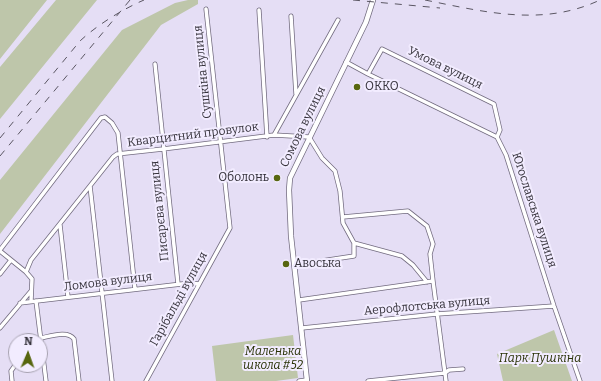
<!DOCTYPE html>
<html>
<head>
<meta charset="utf-8">
<style>
  body { margin:0 }
  #map { position:relative; width:601px; height:381px; overflow:hidden; background:#e5def5; font-family:Bitter,serif }
  canvas { display:block }
  .north { position:absolute; left:8px; top:333px; width:40px; height:40px; box-sizing:border-box; background:#f2ecff; border:1px solid #a7a2b1; border-radius:50%; rotate:2deg; font-size:11px; font-weight:700; line-height:16px; text-align:center; color:#37343d }
  .north::after { content:''; display:block; margin:auto; width:14px; height:18px; background:#57660f; clip-path:polygon(50% 0,100% 100%,50% 72%,0 100%) }
</style>
</head>
<body>
<div id="map">
<canvas width="601" height="381"></canvas>
<div class="north">N</div>
</div>
<script>
const g = document.querySelector('canvas').getContext('2d');
g.lineJoin = 'round';
function fill(path, color) { g.fillStyle = color; g.fill(path, 'evenodd'); }
function stroke(path, color, width, dash) { g.strokeStyle = color; g.lineWidth = width; g.lineCap = dash ? 'butt' : 'round'; g.setLineDash(dash || []); g.stroke(path); }
function drawText(font, color, halo, rows, align = 'center') {
  g.font = font + ' Bitter,serif'; g.lineWidth = 4; g.setLineDash([]); g.textBaseline = 'middle'; g.strokeStyle = halo; g.fillStyle = color; for (const [text, x, y, turn = 0] of rows) {
    g.save(); g.translate(x, y); g.rotate((+turn || 0) * Math.PI / 180); g.textAlign = isNaN(turn) ? turn : align; if (halo) g.strokeText(text, 0, 0); g.fillText(text, 0, 0); g.restore();
  }
}
fill(new Path2D(`
  M0 0H47L0 59Z
  M56 0H97L0 119V67Z
  M188 0H198V4L161 25 0 234V180L122 30 175 3Z
  M554 330 572 381H503L497 354Z
  M293 335 298 378 276 381H216L212 346Z`), '#bec6aa');
const minor = new Path2D(`
  M259 10 267 137
  M291 16 296 94
  M346 62 368 74 497 137 506 155 554 306 580 381
  M155 64 178 284
  M368 74 382 49 494 104 500 130 497 137
  M274 135 338 20
  M90 186 112 381
  M343 217 408 211 427 226 433 244 430 254 433 281 446 381
  M60 225 68 297
  M354 243 402 256 413 265 427 282
  M0 250 101 118 105 117 112 123 118 133 135 289
  M0 251 26 272
  M0 274 11 260
  M299 300 433 281
  M31 301 32 279 26 272 31 260 113 157 117 154 163 149 274 135 309 137 322 158 335 171 340 191 343 223 354 243V256L295 265
  M36 301 46 381
  M20 303 190 283 199 284
  M0 328 31 291
  M302 328 437 314 554 306
  M41 338C51 336 68 330 74 339L79 381
  M12 381 11 371 16 364
  M146 381 230 228 206 9
  M299 381 307 380
  M368 381 445 373 449 370 463 369`);
const major = new Path2D(`
  M307 381 291 236 289 190 290 178 366 22 373 0`);
stroke(minor, '#726b7f', 5);
stroke(major, '#726b7f', 6);
stroke(minor, '#fff', 3.5);
stroke(major, '#fff', 4.5);
stroke(new Path2D(`
  M353 0 440 8
  M425 0C485 12 543 27 600 0
  M0 138 80 41C97 25 123 9 144 0
  M0 156 130 0`), '#5a5662', 1, [7, 7]);
for (const [x, y, r, color] of [
  [357,87,4,"#57660f"],
  [277,178,4,"#57660f"],
  [286,264,4,"#57660f"]
]) { const dot = new Path2D(); dot.arc(x, y, r, 0, 2 * Math.PI); g.fillStyle = color; g.fill(dot); stroke(dot, '#f2ecff', 1.5); }
drawText('12px', '#37343d', '#f2ecff', [
  ["Умова вулиця",445,68,26],
  ["Сушкіна вулиця",203,72,-96],
  ["Сомова вулиця",303,127,-64],
  ["Кварцитний провулок",193,135,-7],
  ["Югославська вулиця",534,210,72],
  ["Писарєва вулиця",160,211,-96],
  ["Ломова вулиця",108,282,-7],
  ["Гарібальді вулиця",179,299,-61],
  ["Аерофлотська вулиця",427,306,-5]
]);
drawText('12px', '#37343d', '#f2ecff', [
  ["ОККО",365,87],
  ["Оболонь",269,178,"right"],
  ["Авоська",294,264]
], 'left');
drawText('italic 12px', '#293206', '#f2ecff', [
  ["Маленька",273,352],
  ["школа #52",273,366],
  ["Парк Пушкіна",540,359]
]);
</script>
</body>
</html>
